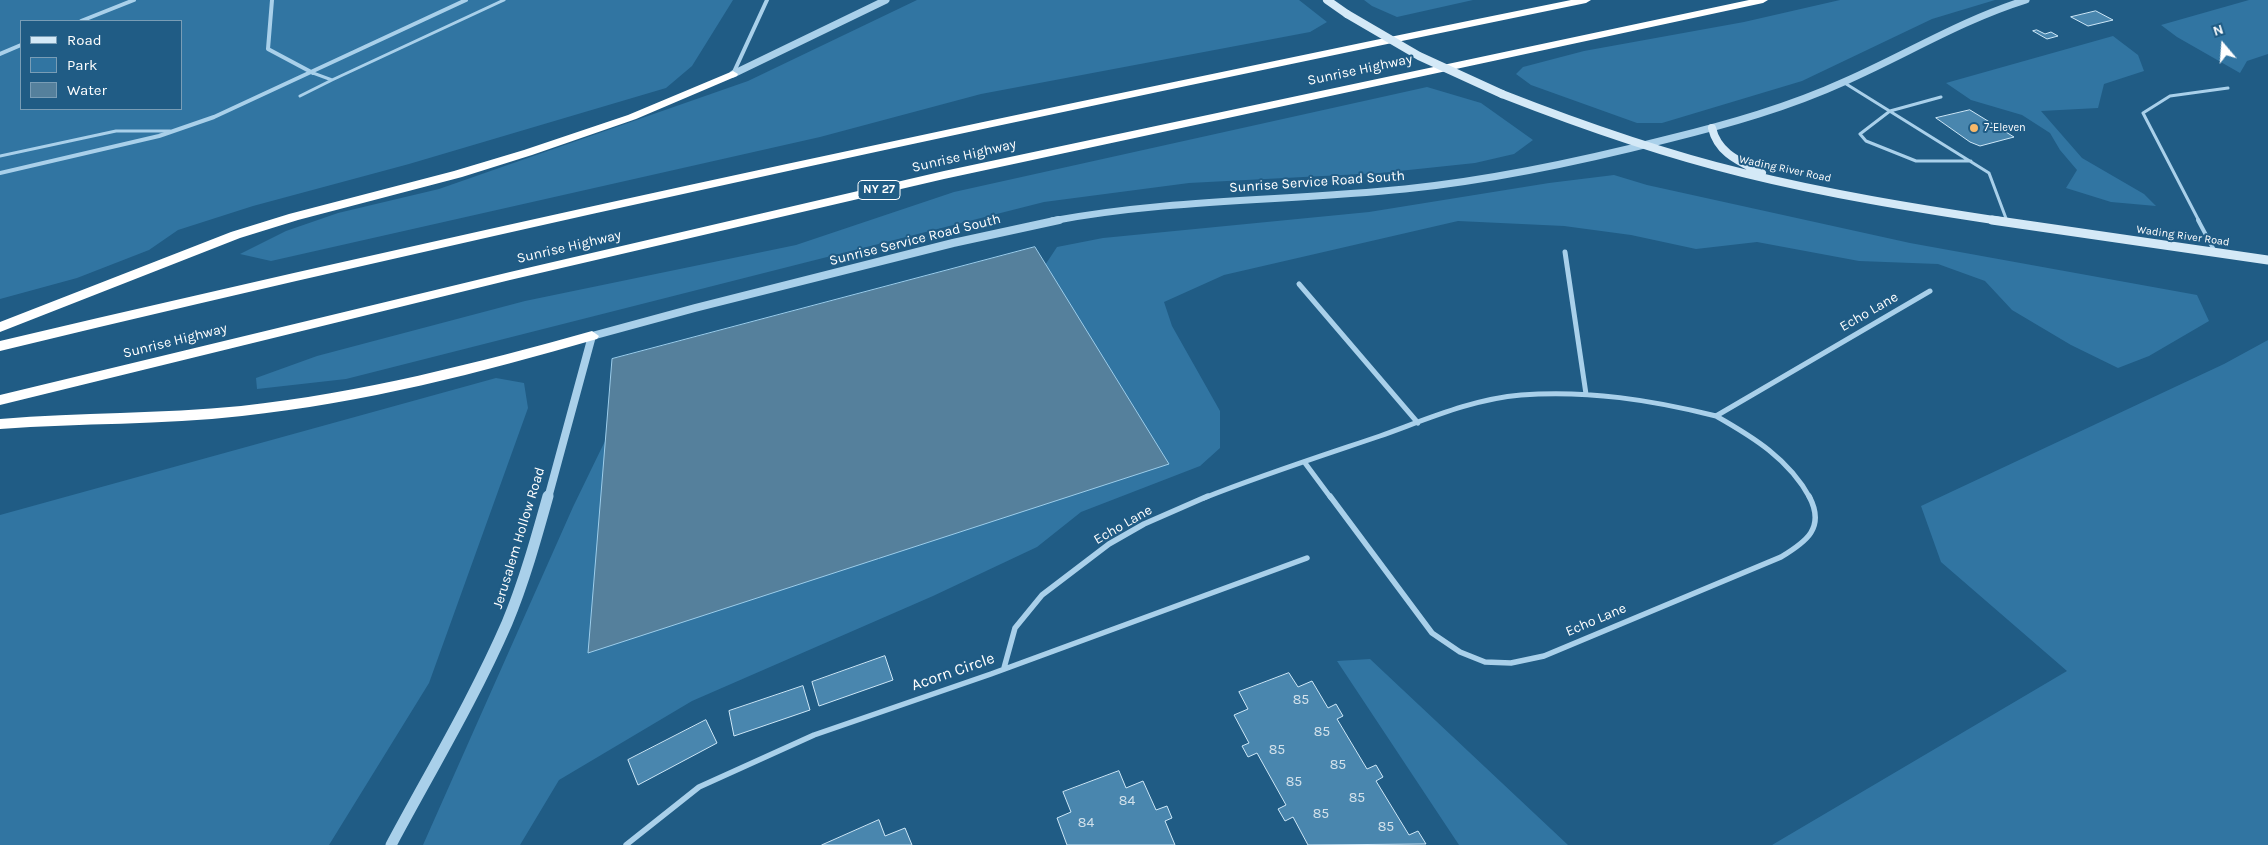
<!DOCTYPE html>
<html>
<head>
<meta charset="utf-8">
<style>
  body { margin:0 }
  #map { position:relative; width:2268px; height:845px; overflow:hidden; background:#205c85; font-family:Karla,sans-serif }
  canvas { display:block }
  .legend { position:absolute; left:20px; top:20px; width:162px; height:90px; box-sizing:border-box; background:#205c85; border:1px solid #799db6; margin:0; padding:6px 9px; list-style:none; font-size:15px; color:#fff }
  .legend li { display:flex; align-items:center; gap:10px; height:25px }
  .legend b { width:25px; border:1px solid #799db6 }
  .north { position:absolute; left:2198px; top:20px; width:50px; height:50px; -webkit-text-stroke:4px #205c85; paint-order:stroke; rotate:342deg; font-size:14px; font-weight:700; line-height:20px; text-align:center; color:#fff }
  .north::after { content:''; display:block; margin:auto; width:18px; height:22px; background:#fff; clip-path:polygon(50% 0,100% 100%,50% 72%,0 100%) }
</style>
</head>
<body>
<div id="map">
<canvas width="2268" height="845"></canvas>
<ul class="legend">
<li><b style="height:6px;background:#d4e9f7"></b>Road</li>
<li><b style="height:14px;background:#3175a2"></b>Park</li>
<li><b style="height:14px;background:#55809c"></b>Water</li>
</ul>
<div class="north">N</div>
</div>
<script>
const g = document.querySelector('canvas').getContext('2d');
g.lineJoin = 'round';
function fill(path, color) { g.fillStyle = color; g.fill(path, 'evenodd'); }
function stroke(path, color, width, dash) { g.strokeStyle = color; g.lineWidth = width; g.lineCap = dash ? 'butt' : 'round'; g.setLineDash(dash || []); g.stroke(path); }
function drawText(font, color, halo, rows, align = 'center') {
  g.font = font + ' Karla,sans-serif'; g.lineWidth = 4; g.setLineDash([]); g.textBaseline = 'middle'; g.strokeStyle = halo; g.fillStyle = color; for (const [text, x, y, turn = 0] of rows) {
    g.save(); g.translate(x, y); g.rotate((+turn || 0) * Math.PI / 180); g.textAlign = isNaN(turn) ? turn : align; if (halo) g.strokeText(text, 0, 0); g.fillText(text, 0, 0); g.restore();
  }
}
fill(new Path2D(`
  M0 0H733L692 66 666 88 409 164 253 206 178 230 149 250 77 278 0 299ZM21 21H181V109H21Z
  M917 0H1299L1327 22 1310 32 981 94 820 137 271 261 240 254 286 231 338 213 439 189 748 81Z
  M1364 0H1473L1397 17 1372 6Z
  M1840 0H1995L1932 19 1802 81 1662 123H1637L1531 85 1516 74 1523 67 1584 51 1744 22Z
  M2249 0H2268V54L2247 61 2240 73 2177 37 2161 25Z
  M2113 36 2138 55 2144 71 2104 84 2098 108 2041 111 2082 158 2144 194 2156 206 2111 202 2066 188 2077 170 2060 150 2050 133 2022 115 1971 100 1946 83Z
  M1427 87 1481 103 1533 140 1514 154 1475 163 1380 173 1189 183 1044 202 346 379 257 389 256 378 317 356 525 301 796 245 954 192Z
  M1614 175 1647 185 1910 243 2197 295 2209 321 2149 356 2118 368 2071 345 2012 310 1985 281 1938 264 1859 261 1757 242 1696 249 1631 235 1564 226 1458 221 1224 275 1164 302 1172 326 1220 411V448L1200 466 1081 512 1037 547 933 596 692 701 559 780 520 845H423L573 507 637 375 1034 282 1057 247 1103 238 1369 212 1549 183Z
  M2268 340V845H1772L2067 671 1941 562 1921 506 2224 364Z
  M496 378 524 383 528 408 429 683 329 845H0V515Z
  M1370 659 1568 845H1459L1337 661Z`), '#3175a2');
const water = new Path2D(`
  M1035 247 1169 464 588 653 612 359Z`);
fill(water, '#55809c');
stroke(water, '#9ccdeb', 1);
const building = new Path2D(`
  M2096 11 2113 20 2088 26 2071 17Z
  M2037 30 2045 34 2051 32 2058 36 2047 39 2033 31Z
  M1970 110 2014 137 1980 146 1970 142 1936 118Z
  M885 656 893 680 819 706 812 682Z
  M1289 673 1298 687 1312 681 1328 708 1336 704 1343 716 1337 719 1367 769 1376 765 1383 777 1376 781 1409 835 1418 831 1426 844 1308 845 1293 817 1285 821 1278 809 1286 805 1257 753 1248 757 1242 746 1249 743 1234 715 1248 709 1239 692Z
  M803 686 810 710 734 736 729 711Z
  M706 720 717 743 638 785 628 760Z
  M1119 771 1126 788 1143 781 1156 810 1167 806 1172 818 1165 821 1175 845H1067L1057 818 1071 812 1063 792Z
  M879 820 885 836 905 828 912 845H822Z`);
fill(building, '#4986ae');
stroke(building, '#cde7f7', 1);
stroke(new Path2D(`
  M313 73 332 80 504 0
  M1843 82 1989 173 2007 221
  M300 96 332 80
  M1941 97 1890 111 1860 134 1866 141 1916 161H1971
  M0 156 116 131H170
  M2199 221 2143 113 2170 96 2228 88`), '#a9d0ea', 3);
stroke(new Path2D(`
  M2198 220 2215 252`), '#a9d0ea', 4);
stroke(new Path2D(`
  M272 0 268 49 313 73
  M81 21 134 0
  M0 54 21 45
  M733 74 767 0
  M0 173 159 136 214 117 466 0`), '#a9d0ea', 4);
stroke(new Path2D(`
  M1565 252 1586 394
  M1299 284 1418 423
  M1716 416C1753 437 1789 459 1810 498
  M1305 463 1331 498
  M1204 498C1262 475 1321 456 1380 436 1425 420 1472 399 1521 395 1588 390 1652 400 1716 416L1930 291`), '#a9d0ea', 5);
stroke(new Path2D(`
  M1330 496 1432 633 1460 652 1485 662 1511 663 1544 656 1781 557C1806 542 1826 528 1809 496
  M1004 668 1015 628 1042 595 1109 544 1144 524 1208 496
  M626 845 699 787 814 735 991 674 1307 558`), '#a9d0ea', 5.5);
stroke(new Path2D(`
  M733 74 886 0
  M1052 221C1168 199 1287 201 1405 189 1494 180 1582 161 1668 139 1729 124 1789 107 1846 81 1907 54 1962 20 2026 0`), '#a9d0ea', 7);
stroke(new Path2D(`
  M548 498 592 336 695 308 953 243 1059 220`), '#a9d0ea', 8);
stroke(new Path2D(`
  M391 845C430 772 474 699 507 623 524 582 536 539 548 496`), '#a9d0ea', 11);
stroke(new Path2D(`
  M1327 0 1347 14
  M1502 94C1581 125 1661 153 1743 173 1828 194 1914 208 2000 221
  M1712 128C1718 154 1741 162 1762 173`), '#d4e9f7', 8);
stroke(new Path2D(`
  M1992 220 2268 260`), '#d4e9f7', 9);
fill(new Path2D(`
  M1571 0H1591L1586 3C1056 112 526 224 0 351V341C522 218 1046 107 1571 0Z
  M1749 0H1768L1763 3 944 179 510 280 0 405V395L510 272 944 171Z
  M733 71 738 74 737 76 636 119 532 155 462 177 298 220 240 238 0 332V322L231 232 289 214 454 171 524 150 628 115Z
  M592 331 599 336 597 339C480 373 363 403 242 416 162 425 81 423 0 429V419C80 412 161 414 241 406 361 393 477 363 592 331Z`), '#fff');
stroke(new Path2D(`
  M1347 14 1419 56 1502 94`), '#d4e9f7', 8);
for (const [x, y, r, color] of [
  [1974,128,5,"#f7b869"]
]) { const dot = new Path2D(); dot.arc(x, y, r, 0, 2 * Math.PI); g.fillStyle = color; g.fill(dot); stroke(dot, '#205c85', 2); }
drawText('11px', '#fff', '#205c85', [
  ["7-Eleven",1984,128]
], 'left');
drawText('11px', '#fff', '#205c85', [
  ["Wading River Road",1785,169,12],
  ["Wading River Road",2183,236,8]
]);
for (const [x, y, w] of [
  [879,190,42]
]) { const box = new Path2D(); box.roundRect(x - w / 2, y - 9.5, w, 19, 4); g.fillStyle = '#205c85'; g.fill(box); stroke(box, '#fff', 1); }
drawText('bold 12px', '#fff', null, [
  ["NY 27",879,190]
]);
drawText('14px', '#fff', '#205c85', [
  ["Sunrise Highway",1360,70,-12],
  ["Sunrise Highway",964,156,-13],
  ["Sunrise Service Road South",1317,182,-4],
  ["Sunrise Service Road South",915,240,-14],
  ["Sunrise Highway",569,247,-13],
  ["Echo Lane",1869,312,-30],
  ["Sunrise Highway",175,341,-14],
  ["Echo Lane",1123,525,-30],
  ["Jerusalem Hollow Road",519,538,-73],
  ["Echo Lane",1596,620,-23]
]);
drawText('14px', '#d2e1eb', null, [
  ["85",1301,700],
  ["85",1322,732],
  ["85",1277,750],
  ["85",1338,765],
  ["85",1294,782],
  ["85",1357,798],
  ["84",1127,801],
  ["85",1321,814],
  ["84",1086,823],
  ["85",1386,827]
]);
drawText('16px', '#fff', '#205c85', [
  ["Acorn Circle",953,672,-19]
]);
</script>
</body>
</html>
